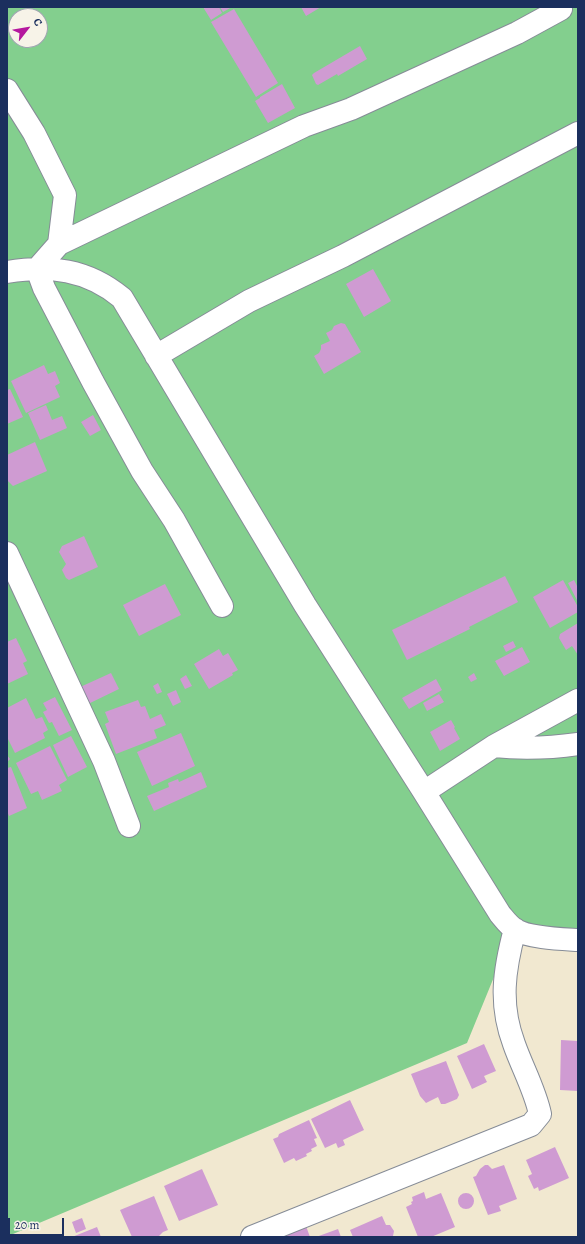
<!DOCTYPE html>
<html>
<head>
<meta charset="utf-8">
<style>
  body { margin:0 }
  #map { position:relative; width:585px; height:1244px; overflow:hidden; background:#f1e8d0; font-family:Alegreya,serif }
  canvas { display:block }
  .frame { position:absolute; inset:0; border:8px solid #1b2f5e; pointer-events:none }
  .north { position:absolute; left:8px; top:8px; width:40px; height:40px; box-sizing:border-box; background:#f7f3e8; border:1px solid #9fa5b1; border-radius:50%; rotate:59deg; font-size:11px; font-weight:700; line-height:16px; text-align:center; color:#1b2f5e }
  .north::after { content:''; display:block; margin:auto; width:14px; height:18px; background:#b5179e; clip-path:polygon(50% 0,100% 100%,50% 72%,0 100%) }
  .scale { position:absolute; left:8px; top:1218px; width:56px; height:18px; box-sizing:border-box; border:2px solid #1b2f5e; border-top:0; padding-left:5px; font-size:12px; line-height:14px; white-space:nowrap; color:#1b2f5e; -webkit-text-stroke:3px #f7f3e8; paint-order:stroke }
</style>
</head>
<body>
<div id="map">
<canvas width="585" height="1244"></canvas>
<div class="frame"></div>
<div class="north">С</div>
<div class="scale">20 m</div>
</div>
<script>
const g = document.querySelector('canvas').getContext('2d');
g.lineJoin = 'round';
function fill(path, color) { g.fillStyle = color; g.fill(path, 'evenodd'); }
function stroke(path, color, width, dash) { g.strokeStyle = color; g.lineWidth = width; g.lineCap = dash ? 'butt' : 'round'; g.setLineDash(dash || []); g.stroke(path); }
fill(new Path2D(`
  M7 7H578V930L514 928 467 1043 13 1234 7 1236ZM16 16H40V40H16Z`), '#83cf8e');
fill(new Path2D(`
  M203 7H219L222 13 211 20Z
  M220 7H232L223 12Z
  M301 7H321L306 16Z
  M234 9 278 83 256 97 211 22Z
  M360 46 367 59 338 76 337 74 318 85 316 84 312 75 314 73Z
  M282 84 295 108 268 123 255 101 260 98V97Z
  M373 269 391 301 364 317 346 284Z
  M341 323 345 324 361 352 324 374 314 356 319 353 321 349V345L330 341 326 333 332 330 334 326Z
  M44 365 48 374 55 371 60 383 55 386 60 397 26 413 11 381Z
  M10 389 23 417 7 424V390Z
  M46 405 52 420 62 416 67 428 40 440 28 413Z
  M93 415 101 430 90 436 81 422Z
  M35 442 47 471 13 486 7 480V455Z
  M84 536 98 567 69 580 66 578 62 570 66 564 59 552 62 546Z
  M505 576 518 602 469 627 470 629 407 660 392 630Z
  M563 580 578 607V612L550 628 533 597Z
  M574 580 578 588V602L568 583Z
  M165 584 181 615 139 636 123 605Z
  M578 623V655L572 646 566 650 559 638 560 634Z
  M16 638 27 661 23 663 28 674 7 684V642Z
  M513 641 516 647 506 652 503 646Z
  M522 647 530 662 504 676 495 661Z
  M219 649 223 656 228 653 238 670 232 673 233 675 209 689 194 664Z
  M111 673 119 689 86 705 78 688Z
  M474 673 477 679 471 682 468 677Z
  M186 675 192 686 185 689 180 679Z
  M436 679 442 690 409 709 402 698Z
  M158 683 162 692 157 694 153 686Z
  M176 690 181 702 173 706 167 694Z
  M439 694 444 702 427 711 423 703Z
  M55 697 72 730 59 736 52 722 49 723 43 712 47 710 43 703Z
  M26 698 36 719 42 717 48 730 43 733 45 738 15 753 7 737V708Z
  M138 700 141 707 145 706 150 719 161 714 166 725 154 730 157 738 116 754 105 724 109 722 105 712Z
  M451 720 455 727 454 728 460 739 440 751 430 732Z
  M181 733 195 766 152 786 137 752Z
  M71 736 87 767 68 777 53 745Z
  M50 746 67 780 59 785 62 791 42 800 38 791 31 794 16 763Z
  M7 755 10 759 7 762Z
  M11 767 27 808 9 816 7 811V768Z
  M201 772 207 787 154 811 147 796 169 787 168 783 178 779 179 782Z
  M561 1040 578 1041V1091L560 1090Z
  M484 1044 496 1071 484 1076 487 1082 472 1089 457 1056Z
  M446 1061 459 1095 457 1099 445 1104H441L438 1097 426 1103 420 1096 411 1074Z
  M350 1100 364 1130 343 1140 345 1145 338 1148 336 1143 325 1148 311 1119Z
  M309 1120 317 1138 314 1139 317 1146 311 1149 312 1151 306 1154 307 1156 296 1161 294 1158 284 1163 273 1139 278 1137 279 1134Z
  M555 1147 569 1178 539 1191 538 1187 534 1189 528 1176 532 1174 526 1160Z
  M485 1165H488L492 1169 504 1165 517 1199 499 1206 501 1211 488 1215 473 1177 476 1176 480 1169Z
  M202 1169 218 1205 179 1221 164 1186Z
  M424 1192 426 1199 441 1193 455 1227 431 1237H418L406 1207 412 1204 411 1202 413 1201 412 1197Z
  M458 1201a8 8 0 1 1 16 0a8 8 0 1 1-16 0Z
  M154 1196 168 1230 163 1232 159 1236 160 1237H132L120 1210Z
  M382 1216 386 1225H390L394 1231 393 1236 353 1237 350 1230Z
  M82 1218 86 1229 76 1233 72 1222Z
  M306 1226 310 1237H288L286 1233Z
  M97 1227 101 1237H72Z
  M338 1229 341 1237H316Z`), '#cf9bd2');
const minor = new Path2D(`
  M7 90 34 133 65 195 59 244 37 269 44 288 93 382 142 471 174 520 222 606
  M59 244 304 126 351 109 517 33 561 9 560 7
  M7 272C50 265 87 269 122 298L305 605 424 792 500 914C505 920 509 926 516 930 529 938 562 939 578 940
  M156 356 249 301 343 256 578 133
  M7 553 104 761 129 826
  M494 746C522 749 550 748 578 744
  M424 792 494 746 578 700
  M252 1237 531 1125 540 1114C535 1090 522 1067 514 1044 499 1004 504 970 515 929`);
stroke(minor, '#868c97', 24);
stroke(minor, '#fff', 22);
</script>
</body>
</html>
